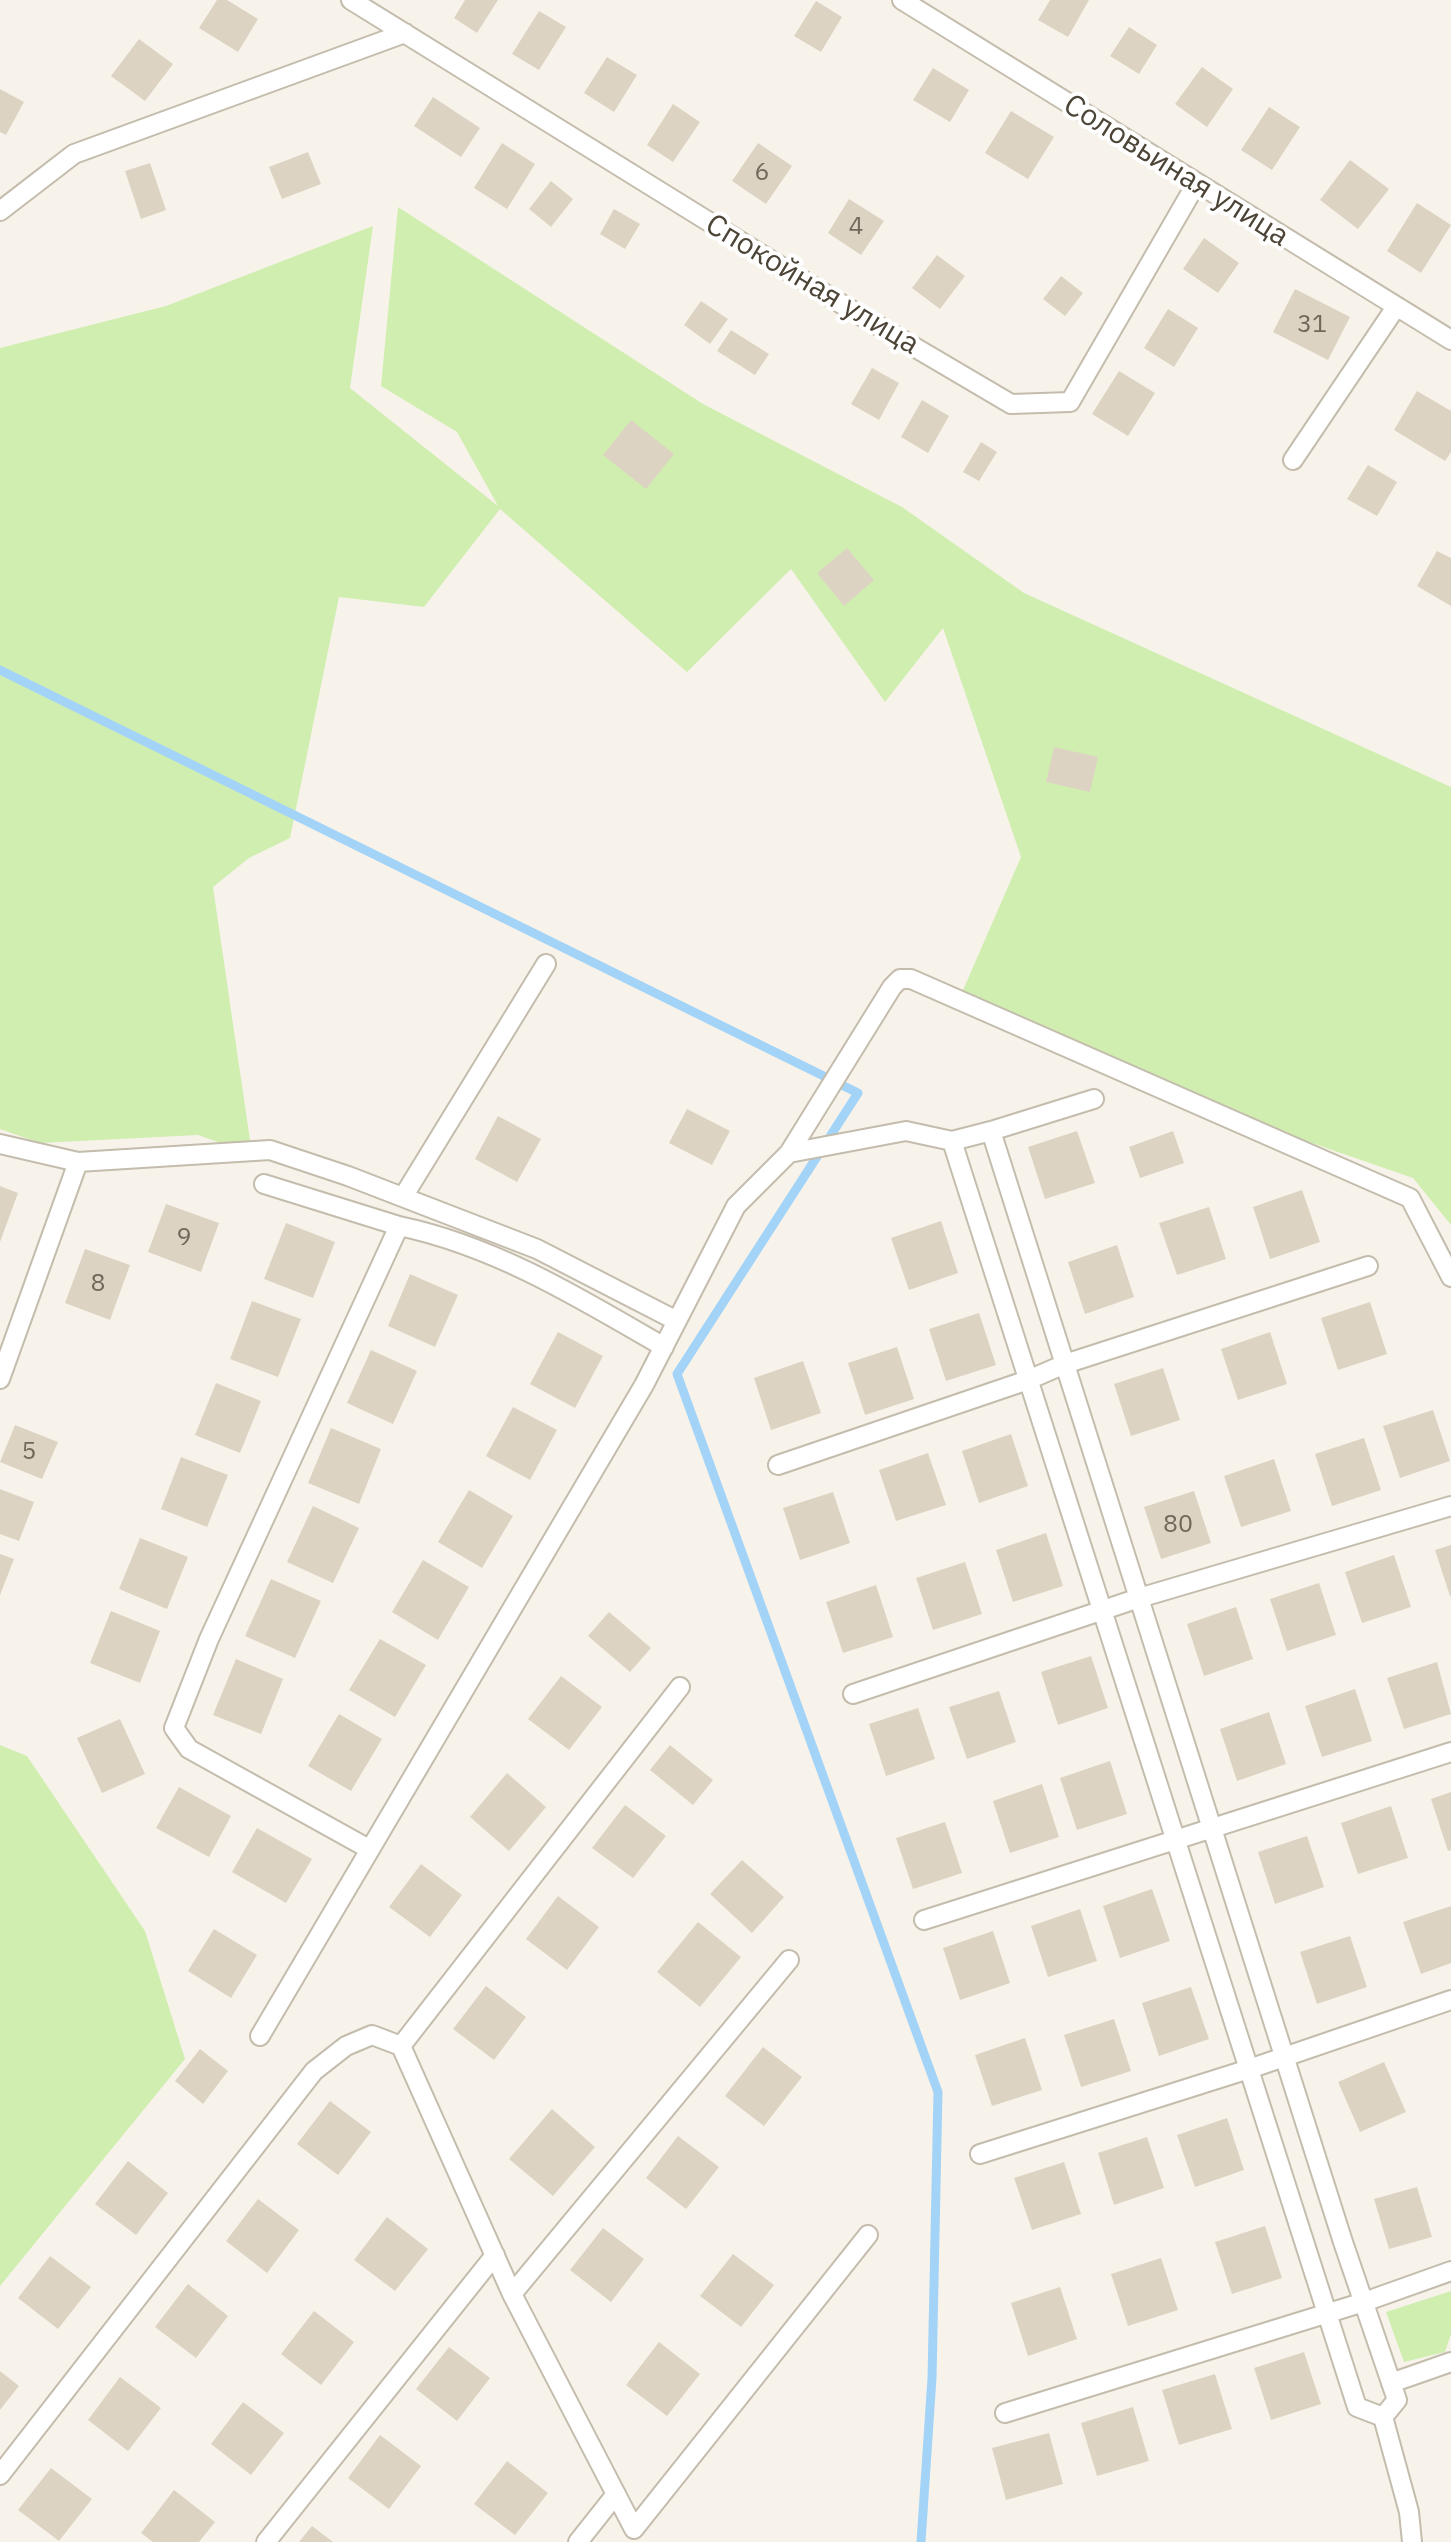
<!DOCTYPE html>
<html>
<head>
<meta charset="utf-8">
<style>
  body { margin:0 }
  canvas { display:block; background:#f7f3eb }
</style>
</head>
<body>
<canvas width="1451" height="2542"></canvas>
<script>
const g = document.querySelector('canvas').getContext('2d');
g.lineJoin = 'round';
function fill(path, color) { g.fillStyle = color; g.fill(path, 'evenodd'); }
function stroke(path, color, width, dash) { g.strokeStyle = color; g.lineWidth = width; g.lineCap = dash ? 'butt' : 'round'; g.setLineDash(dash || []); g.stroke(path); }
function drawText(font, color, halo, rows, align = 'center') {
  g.font = font + ' "IBM Plex Sans",sans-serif'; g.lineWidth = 8; g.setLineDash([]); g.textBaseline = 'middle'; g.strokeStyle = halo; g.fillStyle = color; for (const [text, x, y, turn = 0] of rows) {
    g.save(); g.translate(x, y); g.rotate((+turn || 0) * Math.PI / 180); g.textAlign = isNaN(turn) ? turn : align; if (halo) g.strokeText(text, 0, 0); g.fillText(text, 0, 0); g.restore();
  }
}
fill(new Path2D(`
  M398 207 703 404 902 507 1024 593 1451 787V1225L1413 1178 1176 1096 960 997 1021 857 943 628 885 702 791 569 687 672 500 509 424 607 339 597 290 838 249 858 213 887 252 1154 198 1135 40 1143 0 1129V348L166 306 373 226 350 388 498 506 457 432 381 386Z
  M0 1745 27 1756 145 1931 185 2059 0 2286Z
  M1451 2291V2334L1445 2352 1404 2362 1386 2312Z`), '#d1eeb1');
stroke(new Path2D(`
  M0 670 858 1093 677 1374 938 2092 932 2378 921 2542`), '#a3d4f8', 9);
fill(new Path2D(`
  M217 0H227L258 19 238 52 199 28Z
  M465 0H498L477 33 454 18Z
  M1050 0H1089L1068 37 1038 20Z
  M816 1 842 17 821 52 794 36Z
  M539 11 566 27 539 70 512 54Z
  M1129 27 1157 45 1139 74 1110 56Z
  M139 39 173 64 145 101 111 76Z
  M607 57 637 75 614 112 584 93Z
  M1202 67 1233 89 1207 127 1175 104Z
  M933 68 969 90 950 122 913 100Z
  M0 89 24 102 6 135 0 132Z
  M433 97 480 128 461 157 414 126Z
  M673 104 700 122 673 162 647 145Z
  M1269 107 1300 127 1272 170 1241 150Z
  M1011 111 1054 137 1028 179 985 153Z
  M502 143 535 164 507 209 474 188Z
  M758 143 792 166 766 204 732 181Z
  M308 152 321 184 282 199 269 167Z
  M1350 160 1389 189 1358 229 1320 200Z
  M150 163 166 210 141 219 125 171Z
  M551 181 573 199 551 227 529 209Z
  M849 199 884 221 861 255 828 233Z
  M1417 203 1451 225 1421 273 1387 251Z
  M614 209 640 224 625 249 600 234Z
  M1204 238 1239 263 1218 293 1183 269Z
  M937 255 965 276 940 309 912 288Z
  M1061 276 1083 293 1065 316 1043 299Z
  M1295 289 1350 317 1328 360 1273 332Z
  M701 301 728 319 710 344 684 325Z
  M1168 309 1198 328 1174 367 1144 348Z
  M731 330 769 354 755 375 717 351Z
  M872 368 899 383 879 420 851 404Z
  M1119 371 1155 393 1128 436 1092 414Z
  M1417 391 1451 411V452L1445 461 1394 430Z
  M922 400 949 416 928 453 901 437Z
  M631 420 674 454 646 489 603 455Z
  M981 442 997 452 979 481 963 472Z
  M1368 465 1397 482 1377 516 1347 499Z
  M847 548 874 580 844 606 817 573Z
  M1437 551 1451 558V606L1417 586Z
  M1054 747 1098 757 1090 792 1046 782Z
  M687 1109 730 1131 712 1165 669 1143Z
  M498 1116 541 1139 517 1182 475 1159Z
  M1077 1131 1095 1183 1045 1199 1028 1147Z
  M1173 1131 1184 1163 1140 1178 1129 1147Z
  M0 1186 18 1193 0 1242Z
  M1302 1190 1320 1242 1270 1259 1253 1207Z
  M166 1204 219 1223 201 1272 148 1252Z
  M1209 1207 1226 1259 1177 1275 1159 1223Z
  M941 1221 958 1273 909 1290 891 1238Z
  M286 1223 335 1242 313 1298 264 1279Z
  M1117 1245 1134 1297 1085 1314 1068 1262Z
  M85 1249 130 1265 110 1320 65 1303Z
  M410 1274 458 1295 435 1347 388 1326Z
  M252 1301 301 1319 278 1377 230 1359Z
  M1370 1302 1387 1354 1338 1370 1321 1318Z
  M979 1313 996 1365 946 1381 929 1329Z
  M558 1332 603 1356 575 1408 530 1384Z
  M1270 1332 1287 1384 1238 1400 1221 1349Z
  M897 1347 914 1399 865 1415 848 1363Z
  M371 1350 417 1371 393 1424 347 1403Z
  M803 1361 821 1413 771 1430 754 1378Z
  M1163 1368 1180 1420 1131 1436 1114 1384Z
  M216 1383 261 1401 240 1453 195 1435Z
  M513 1407 557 1430 530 1480 486 1456Z
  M1433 1410 1450 1461 1400 1478 1383 1426Z
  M15 1425 58 1442 42 1479 0 1462Z
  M331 1428 381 1449 359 1504 308 1483Z
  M1011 1434 1028 1486 979 1503 962 1451Z
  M1364 1438 1381 1490 1332 1506 1315 1454Z
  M928 1453 946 1505 896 1521 879 1470Z
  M181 1457 228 1475 207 1527 161 1509Z
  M1274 1459 1291 1511 1241 1527 1224 1476Z
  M0 1489 34 1502 19 1541 0 1534Z
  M469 1490 513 1516 482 1568 438 1542Z
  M1194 1491 1211 1543 1161 1559 1144 1507Z
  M833 1492 850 1543 800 1560 783 1508Z
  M313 1506 359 1528 333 1583 287 1562Z
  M1046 1533 1063 1586 1013 1602 996 1550Z
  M140 1538 188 1557 167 1609 119 1589Z
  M1451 1545V1596H1450L1435 1550Z
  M0 1554 14 1559 0 1595Z
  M1394 1555 1411 1607 1362 1623 1345 1572Z
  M423 1560 469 1587 438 1640 392 1612Z
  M965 1562 982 1614 933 1630 916 1578Z
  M271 1579 321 1601 295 1658 245 1636Z
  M1319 1583 1336 1635 1287 1651 1270 1599Z
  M876 1585 893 1637 843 1653 826 1602Z
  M1236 1607 1253 1659 1204 1676 1187 1624Z
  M111 1611 160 1631 140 1683 90 1663Z
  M609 1612 651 1648 630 1672 588 1636Z
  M380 1639 426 1665 395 1717 349 1690Z
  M1091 1656 1108 1708 1058 1725 1041 1672Z
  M236 1659 283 1679 261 1734 213 1715Z
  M1437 1662 1451 1714 1404 1729 1387 1678Z
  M561 1676 602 1707 569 1750 528 1719Z
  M1355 1689 1372 1741 1322 1757 1305 1706Z
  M999 1691 1016 1742 967 1759 949 1707Z
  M918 1708 935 1759 886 1776 869 1724Z
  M1269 1712 1286 1764 1237 1781 1220 1729Z
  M339 1714 382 1739 351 1791 308 1766Z
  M120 1719 145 1774 102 1793 77 1738Z
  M670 1745 713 1780 693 1805 650 1770Z
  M1110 1761 1127 1814 1077 1830 1060 1778Z
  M507 1773 546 1807 509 1851 470 1817Z
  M1042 1784 1059 1837 1010 1853 993 1801Z
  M179 1787 231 1816 209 1857 156 1828Z
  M1451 1792V1850L1448 1851 1431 1799Z
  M625 1805 666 1836 633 1878 592 1848Z
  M1391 1806 1408 1858 1358 1874 1341 1823Z
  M945 1822 962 1873 913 1889 896 1838Z
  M257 1828 312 1859 286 1903 232 1872Z
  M1307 1836 1324 1887 1275 1904 1258 1852Z
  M742 1860 784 1897 752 1933 710 1894Z
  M421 1864 462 1895 430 1937 389 1907Z
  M1152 1889 1170 1941 1120 1958 1103 1906Z
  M558 1896 599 1927 567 1970 526 1939Z
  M1451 1906V1963L1421 1974 1403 1922Z
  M1080 1909 1097 1961 1048 1977 1031 1926Z
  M698 1922 741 1957 700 2007 657 1972Z
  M214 1929 257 1955 231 1998 188 1971Z
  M993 1931 1010 1983 960 2000 943 1948Z
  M1350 1936 1367 1987 1317 2004 1300 1952Z
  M486 1986 526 2017 494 2060 453 2029Z
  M1191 1987 1209 2039 1159 2056 1142 2003Z
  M1114 2019 1131 2071 1081 2087 1064 2035Z
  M1025 2038 1042 2090 992 2106 975 2055Z
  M763 2047 802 2077 764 2126 725 2096Z
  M200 2049 228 2071 203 2104 175 2081Z
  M1384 2062 1406 2112 1360 2132 1338 2082Z
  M330 2101 371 2132 338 2175 297 2144Z
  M552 2109 595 2147 553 2196 509 2159Z
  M1227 2118 1244 2170 1195 2187 1177 2135Z
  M678 2136 719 2167 686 2209 646 2178Z
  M1147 2137 1164 2188 1114 2205 1098 2153Z
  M128 2161 168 2193 136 2235 95 2204Z
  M1064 2162 1081 2214 1032 2230 1014 2178Z
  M1417 2187 1432 2237 1389 2249 1374 2199Z
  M258 2199 299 2230 267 2273 226 2241Z
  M387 2217 428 2249 395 2291 354 2260Z
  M1265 2226 1282 2278 1232 2294 1215 2242Z
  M603 2228 644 2259 611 2302 570 2270Z
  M733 2254 774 2285 741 2327 700 2296Z
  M50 2256 91 2287 58 2329 18 2298Z
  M1161 2258 1178 2310 1128 2326 1111 2274Z
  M188 2284 228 2316 196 2358 155 2327Z
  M1060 2287 1077 2339 1028 2356 1011 2303Z
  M314 2311 354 2342 321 2385 281 2354Z
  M659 2342 700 2374 667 2416 626 2385Z
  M449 2347 490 2378 457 2421 416 2389Z
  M1304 2352 1321 2404 1271 2420 1254 2368Z
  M0 2371 19 2386 0 2410Z
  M1215 2374 1232 2429 1179 2445 1162 2390Z
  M120 2377 161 2408 128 2451 88 2420Z
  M243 2402 284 2433 251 2475 211 2444Z
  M1133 2407 1149 2461 1097 2476 1081 2423Z
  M1049 2433 1063 2484 1006 2500 992 2448Z
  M380 2435 421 2466 389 2509 348 2478Z
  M507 2461 548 2493 515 2535 474 2504Z
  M51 2468 92 2499 59 2541 18 2510Z
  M174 2490 215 2522 199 2542H153L141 2533Z
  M312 2526 333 2542H299Z`), '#ddd3c2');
const service = new Path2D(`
  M351 0 848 308 1011 404 1070 402 1196 184
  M902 0 1451 340
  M0 211 74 154 405 33
  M1293 460 1396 307
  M991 1131 1343 2242 1397 2400 1383 2417 1357 2407 952 1141Z
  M991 1131 1094 1099
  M0 1144 78 1162 270 1150 348 1176 537 1249 677 1321
  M789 1153 892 987 900 979H911L1410 1198 1451 1277
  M264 1184 399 1226
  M403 1197 546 964
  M0 1379 78 1162
  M778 1465 1028 1380 1065 1364 1368 1266
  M680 1687 401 2046 512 2294 789 1960
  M853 1694 1139 1598 1451 1506
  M369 1849 189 1749 174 1728 209 1639 399 1226C495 1246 580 1298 664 1347
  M924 1920 1451 1752
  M260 2036 644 1385 736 1206 789 1153 906 1131 952 1141
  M980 2154 1249 2069 1451 2000
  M512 2294 634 2529 868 2235
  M1391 2383 1451 2362
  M1005 2413 1364 2302 1451 2271
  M1383 2417 1409 2512 1412 2542
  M0 2475 314 2071 346 2046 372 2035 401 2046
  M266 2542 495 2255
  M578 2542 616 2494`);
stroke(service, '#c4bcac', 22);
stroke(service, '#fff', 18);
drawText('25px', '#70685a', null, [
  ["6",762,173],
  ["4",856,227],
  ["31",1312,325],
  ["9",184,1238],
  ["8",98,1284],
  ["5",29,1452],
  ["80",1178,1525]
]);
drawText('30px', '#4c4537', '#fff', [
  ["Соловьиная улица",1176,171,32],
  ["Спокойная улица",812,285,31]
]);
</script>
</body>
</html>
